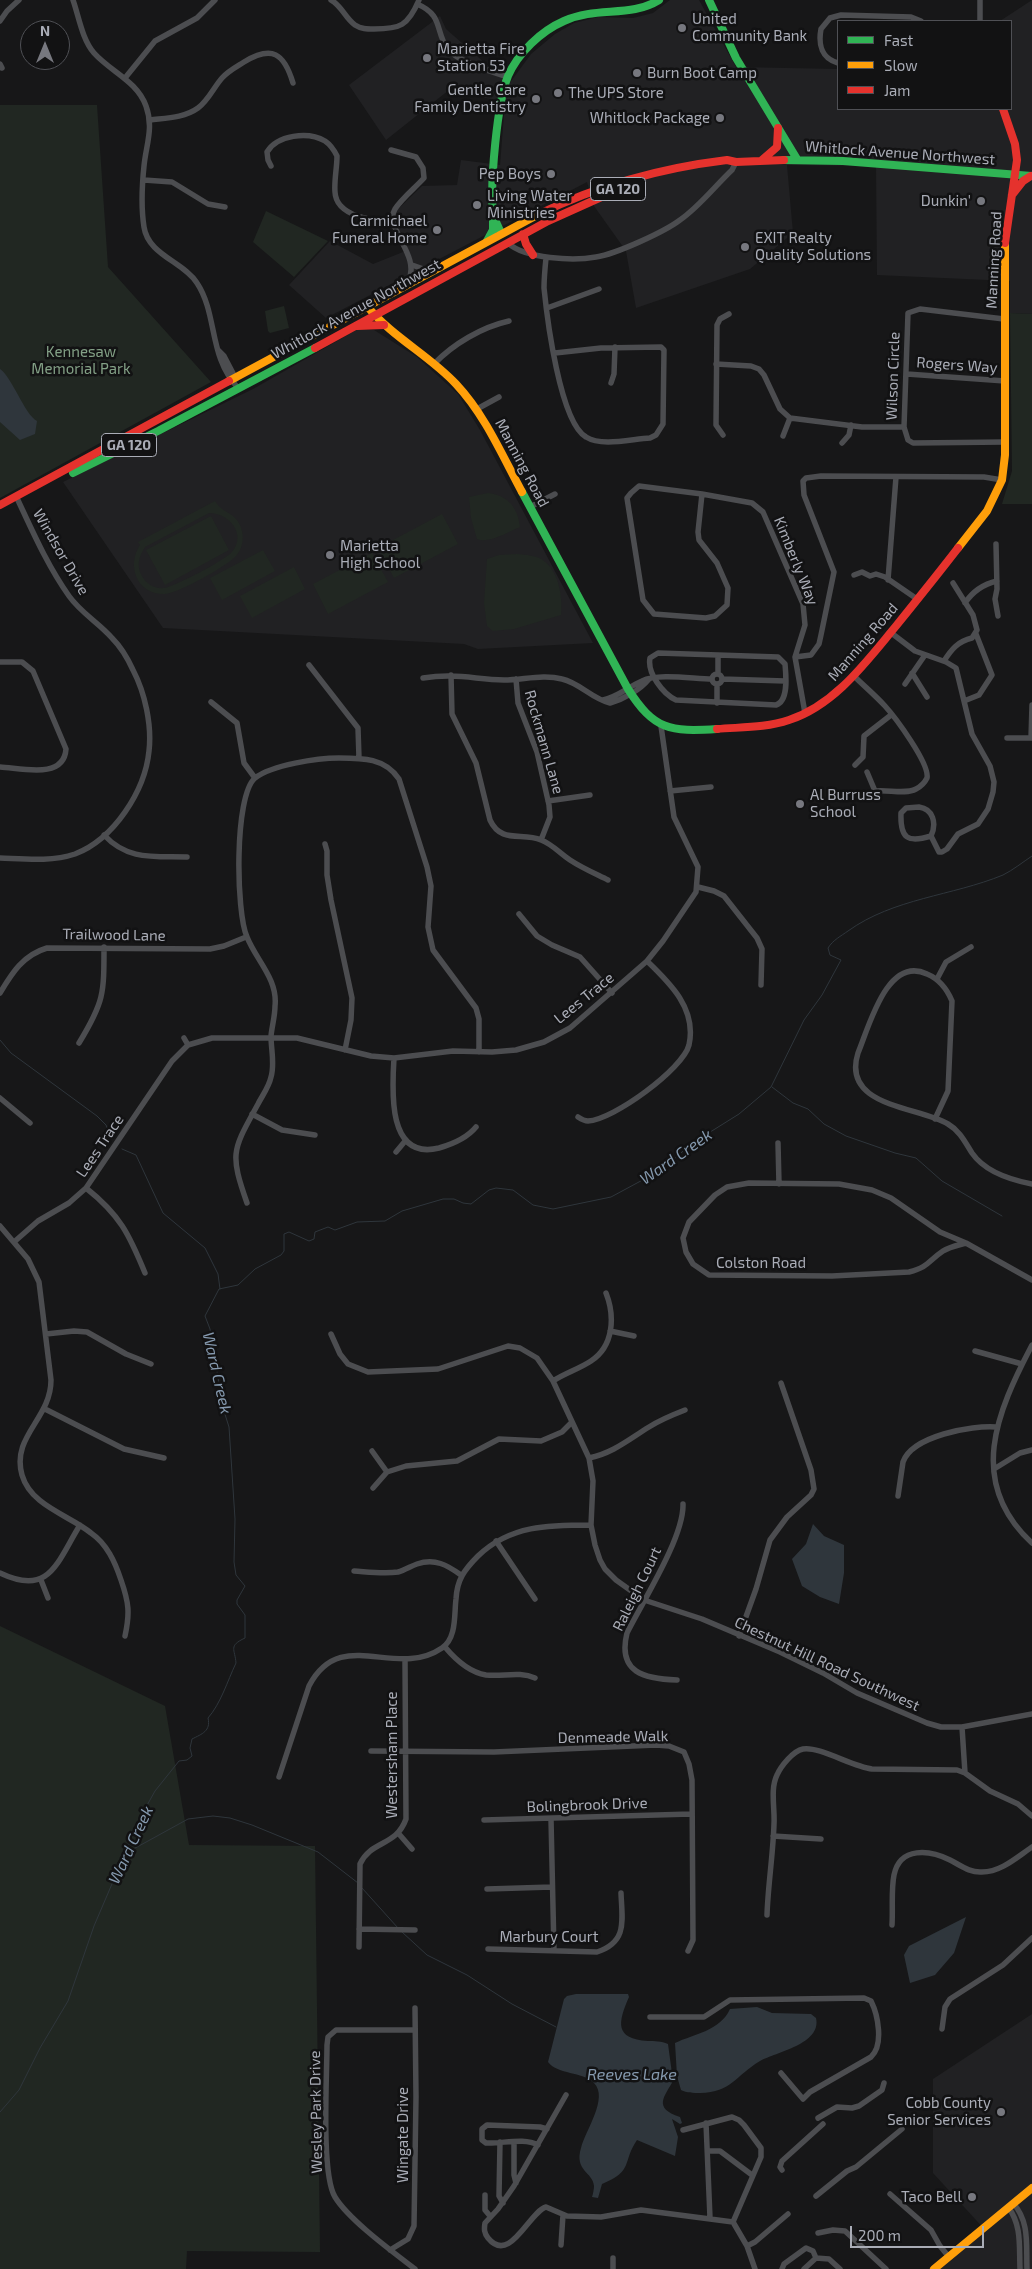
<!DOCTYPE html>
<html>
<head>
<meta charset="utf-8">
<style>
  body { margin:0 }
  #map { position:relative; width:1032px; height:2269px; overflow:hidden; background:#171718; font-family:"Exo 2",sans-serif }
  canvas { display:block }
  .legend { position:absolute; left:837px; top:20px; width:175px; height:90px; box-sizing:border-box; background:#121213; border:1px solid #4f5055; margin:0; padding:6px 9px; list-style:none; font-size:15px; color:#aaadb7 }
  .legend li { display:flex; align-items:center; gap:10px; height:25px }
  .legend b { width:25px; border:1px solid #4f5055 }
  .north { position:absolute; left:20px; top:20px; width:50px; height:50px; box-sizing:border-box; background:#121213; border:1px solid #4f5055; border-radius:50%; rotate:0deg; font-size:14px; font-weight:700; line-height:20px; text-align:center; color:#aaadb7 }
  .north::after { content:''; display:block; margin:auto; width:18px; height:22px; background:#77787f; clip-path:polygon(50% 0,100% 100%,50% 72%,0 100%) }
  .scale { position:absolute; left:850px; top:2226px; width:134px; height:22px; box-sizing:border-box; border:2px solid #aaadb7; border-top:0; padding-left:6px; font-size:15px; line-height:18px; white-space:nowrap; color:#aaadb7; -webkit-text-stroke:4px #121213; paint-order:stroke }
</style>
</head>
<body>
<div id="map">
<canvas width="1032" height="2269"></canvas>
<ul class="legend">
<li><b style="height:6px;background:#30b455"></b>Fast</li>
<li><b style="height:6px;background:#ff9f0a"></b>Slow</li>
<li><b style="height:6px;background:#e5322d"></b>Jam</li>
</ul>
<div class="north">N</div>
<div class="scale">200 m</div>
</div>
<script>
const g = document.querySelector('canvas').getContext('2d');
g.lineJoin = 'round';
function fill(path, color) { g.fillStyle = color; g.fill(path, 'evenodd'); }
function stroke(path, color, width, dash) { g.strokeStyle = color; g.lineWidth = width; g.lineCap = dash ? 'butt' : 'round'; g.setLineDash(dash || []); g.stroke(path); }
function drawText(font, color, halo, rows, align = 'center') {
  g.font = font + ' "Exo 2",sans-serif'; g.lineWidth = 5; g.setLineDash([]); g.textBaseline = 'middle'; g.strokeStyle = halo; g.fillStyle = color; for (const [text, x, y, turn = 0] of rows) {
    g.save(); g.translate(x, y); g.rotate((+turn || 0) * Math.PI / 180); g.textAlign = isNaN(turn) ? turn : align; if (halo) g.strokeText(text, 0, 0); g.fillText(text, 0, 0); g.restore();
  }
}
fill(new Path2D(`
  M670 0H699L736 67 838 69V109H1011V21H1000L1032 0V314L1010 313V281L877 275 876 166 787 165 793 233 750 269 636 308 626 251 594 206 587 182 326 318 289 285 330 241 373 264 408 250 394 221V213L422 186 457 185 461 160 500 165 505 102 449 90 386 140 349 85 440 16 446 29 509 84 531 54 555 34 574 23 598 17 633 18 653 13Z
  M358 329 374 330 417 357 458 394 480 430 593 643 478 649 464 644 163 628 63 482 253 389Z
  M1032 2014V2269H940L986 2231 933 2173V2079Z`), '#212123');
fill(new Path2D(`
  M0 105H97L108 267 211 382 0 498Z
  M266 211 328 241 294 277 253 242Z
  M284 306 289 328 270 333 268 331 265 311Z
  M1010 313 1032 314V504H1002L1012 471Z
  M488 493C507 495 518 507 520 527 508 532 489 544 477 539L471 518 469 497Z
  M215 501C222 514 238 512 242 531 244 540 242 549 236 556 227 566 179 593 165 594 137 595 126 566 140 545L138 542ZM209 513C229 513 247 534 232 552 225 560 174 587 164 588 155 589 146 584 142 576 136 566 139 556 145 547Z
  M442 514 458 544 394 578 378 548Z
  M211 516 229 550 165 585 146 550Z
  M263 550 275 571 222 600 210 578Z
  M372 553 388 582 328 614 313 584Z
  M517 554C526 555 537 555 544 561 559 572 563 598 561 615L514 629 493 631 487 626 484 603 487 559 499 555Z
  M294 567 305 589 252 618 240 596Z
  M0 1626 165 1706 189 1845 315 1846 320 2252 187 2251 186 2269H0Z`), '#212722');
fill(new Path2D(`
  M0 369C12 377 25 415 37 421L35 434 20 440 0 422Z
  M813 1524 824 1536 844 1545V1573L839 1604 820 1597 802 1586 792 1559 806 1544Z
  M966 1917 954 1953 935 1975 910 1983 904 1955 909 1946Z
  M576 1994H628L629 1997C618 2022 614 2039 648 2041 655 2041 661 2041 668 2044L673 2081C665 2096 652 2108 680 2117L682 2123 680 2124 672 2119 678 2137 675 2156 637 2140C622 2162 634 2171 602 2184L598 2198 592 2197C593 2194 594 2189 594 2186 593 2172 574 2171 581 2148 585 2131 609 2098 594 2083 582 2071 558 2075 548 2062L564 1999 567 1996Z
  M757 2007 772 2013 811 2014 816 2018C822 2044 776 2052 760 2061 735 2076 732 2092 700 2093 693 2093 687 2093 681 2090L677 2076 675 2043C694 2034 720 2031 730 2009Z`), '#2f363c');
stroke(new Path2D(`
  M0 1040 11 1053 97 1116 106 1125 111 1138
  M772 1087 793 1103 808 1109 824 1124 846 1136 895 1153 916 1158 942 1181 1002 1216
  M122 1149 136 1155 163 1213 205 1248 218 1274 220 1289
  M128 1852 188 1819 213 1816 230 1818 252 1825 318 1852 358 1883
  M362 1888 398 1928
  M402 1932 427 1955 467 1975 512 2004 556 2027
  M0 2112 19 2090 40 2048 68 2001 94 1926 141 1816 155 1791 179 1761 187 1760 192 1756 190 1748 192 1739C202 1734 211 1731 208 1718 221 1703 227 1682 236 1663 235 1649 228 1646 245 1638V1615L237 1604V1600L245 1586 236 1575 234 1562 235 1519 229 1427 223 1408 210 1329 205 1316 219 1289 238 1285 255 1269 281 1255 284 1251V1234L289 1232 309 1241 314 1239 315 1232 328 1227 335 1230 357 1222 385 1221 402 1211 443 1199H454L463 1203 471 1204 489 1190 496 1188 513 1190 533 1205 553 1209 611 1197 663 1169 691 1144 739 1114 771 1087 804 1020 822 995 841 960 830 955 828 948C833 940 841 936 848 931 894 898 952 896 1003 875 1013 870 1023 862 1032 856`), '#2f363c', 1);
stroke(new Path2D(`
  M73 0C79 17 82 39 94 53 111 72 137 81 146 106 154 128 146 145 144 166 142 185 141 208 144 227 148 255 184 262 197 283 218 315 208 356 238 388
  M331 0C342 6 345 18 355 25 361 29 367 29 374 29 400 29 408 26 419 0
  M980 0V21
  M417 4C446 16 433 34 451 52 462 63 492 72 508 77
  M0 21 7 11 19 0
  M838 63C822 59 818 45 821 29L830 18 841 15 911 17 921 21
  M0 64 2 68
  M125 78 155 41 197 18 215 0
  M150 120C166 118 184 118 198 108 208 101 214 87 222 78 228 71 236 67 244 62 272 45 284 53 293 83
  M391 150 416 157 423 168 424 178C415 188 402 198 395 209 383 228 422 255 408 282
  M271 166 268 160 267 152C277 135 308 131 325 141 331 145 334 150 337 156 337 168 334 180 335 192 336 217 375 221 393 223
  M144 180 172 182 208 204 225 207
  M508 243C525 259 574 261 596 257 616 254 664 232 680 220 699 207 715 186 732 170L736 162
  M546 258C545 268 544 278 544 288 547 318 560 422 586 437 602 447 631 439 650 438L656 435 663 424 664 350 661 347 601 348 555 353
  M412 265 429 271
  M547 308 599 289
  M1004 319 920 309 908 313 904 427 908 440 913 443 1005 442
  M218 350 224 356 236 379
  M434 364C453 344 482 327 509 321
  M716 364 751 366 759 369 764 375 780 409 790 418 862 427H904
  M907 374 1005 381
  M611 383 614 374 615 347
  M477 409 499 397
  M723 435 716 425 717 325 720 319 729 314
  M783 436 790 418
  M842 443 849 435 851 425
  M639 486 702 494 698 532 699 540 717 563 728 588 727 605 715 616 706 618 654 614 643 600 627 498 631 493Z
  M702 494 752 503 763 512 803 604 805 625 795 657 805 713
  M530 507 555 494
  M996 544 997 589 995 599 998 616
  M854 575 862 572 870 576 876 574 885 577 917 599
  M888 580 896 477
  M965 603C973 591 984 584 997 581
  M890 632 915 651 946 662 956 668 972 734 990 766 994 782 993 792 988 809 978 824 958 834 947 849 942 852H939L931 836
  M658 653 778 657 785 664C786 675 789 701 776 705L676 700C663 694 647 673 650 658Z
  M795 657 811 655 819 644 821 635 834 572 804 495 803 481 806 478 821 476 984 477 1002 480
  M944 661C951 650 958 641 972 638L977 630 973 615 953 583
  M0 662H22L33 671 66 749C64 780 21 768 0 767
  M309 665 358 728 359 758
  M912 673 927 697
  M712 679a5 5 0 1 1 10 0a5 5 0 1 1-10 0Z
  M718 674V655
  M451 675 452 714 476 763 490 820C501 844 522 832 541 840 552 844 561 854 570 860 582 868 596 874 608 880
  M854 676C864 686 875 695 885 706 895 717 930 764 927 778 925 782 920 787 916 789 905 795 887 789 875 791L874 795
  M423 678C455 673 473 679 504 680 523 680 543 674 562 679 580 683 592 699 610 703 624 699 640 690 649 679
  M516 679 518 703 537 752 549 805 550 817 541 840
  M722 679 785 681
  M905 684 925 655
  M603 700C618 697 628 687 642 681 659 673 693 679 712 679
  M964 701 979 695 992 675 976 634
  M211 702 237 723 244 763 255 778
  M717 703V684
  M1007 738H1032
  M1031 738 1032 705
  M855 765 863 757 864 736 891 715
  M867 772 875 791
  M670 791 711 787
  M548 801 590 795
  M919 807C933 809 937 823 931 836 908 843 900 839 901 813L906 808Z
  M104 835C128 861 155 856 187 857
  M325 844 327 851V875L331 900 352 998 351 1020 345 1050
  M0 858C25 859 51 862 75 854 114 839 145 791 149 751 152 725 145 693 133 670 128 659 121 647 112 638 99 623 81 613 69 596 47 565 32 530 16 496
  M698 887 714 891 724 896 757 938 762 949 761 985
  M519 914 537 936 552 945 580 957 612 993
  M937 979 946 962 971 947
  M0 993C12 973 23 955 47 948L210 949 224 946 246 937
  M184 1038 188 1045
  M79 1043C104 1002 104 994 104 947
  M394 1058C392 1090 387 1161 439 1148 453 1144 467 1138 476 1127
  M0 1098 30 1123
  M252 1114 282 1130 315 1135
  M578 1117C581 1119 584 1121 588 1121 613 1120 683 1069 689 1045 697 1009 670 983 647 961
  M935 1119 948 1091 952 1001C947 989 939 979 927 974 887 955 869 1027 858 1053 841 1107 917 1106 948 1124 960 1131 965 1142 972 1153 985 1172 1011 1180 1032 1184
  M778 1143 779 1184
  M396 1152 406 1140
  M86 1188C120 1215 129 1234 145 1273
  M247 1203C229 1152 233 1150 258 1104 262 1096 269 1087 271 1077 275 1064 271 1050 271 1036 272 1026 275 1016 275 1006 278 979 256 960 247 937 236 913 234 796 255 778 272 765 317 758 339 758 363 758 385 758 399 779L427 867 431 886 428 927 433 950 476 1008 479 1019V1052
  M0 1226 28 1259 39 1282 51 1380C51 1419 11 1436 22 1475 31 1506 69 1515 91 1533 107 1544 115 1562 121 1580 129 1603 130 1613 125 1636
  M14 1242 38 1221 69 1203 86 1188 172 1061 188 1045 212 1038H297L371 1056 394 1058 453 1051 492 1052 516 1050 544 1042 570 1028 647 961 663 941 696 892 698 867 674 817 661 726
  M966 1243C959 1245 949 1247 943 1251 928 1261 929 1267 909 1272L832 1276 709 1275 693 1264 686 1252 683 1238 689 1222 715 1195 727 1187 749 1183 839 1184 872 1190 891 1198 940 1232 966 1243 1032 1280
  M610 1331 634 1336
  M46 1334 74 1331 87 1332 126 1354 151 1364
  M331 1334 340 1354 348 1364 368 1372 438 1369 508 1346 520 1348 537 1358 553 1381 589 1458 593 1481 591 1525 595 1545 600 1560 605 1569 616 1580 644 1600 702 1619 780 1652 823 1673 857 1693 927 1723 941 1727H962L1032 1714
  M1032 1345C997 1412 966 1482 1032 1543
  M975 1351 1022 1364
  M553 1381C565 1373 579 1369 591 1361 614 1346 615 1316 606 1293
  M45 1409 124 1449 164 1458
  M372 1451 387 1472
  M589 1458C613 1453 628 1440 649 1427 660 1420 672 1415 685 1410
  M994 1469 1020 1453 1032 1450
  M373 1488 387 1472 406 1466 457 1461 499 1439 541 1441 562 1432 571 1423
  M898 1496 903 1462C912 1436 972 1425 996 1427
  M496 1541 535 1599
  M354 1571C369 1572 384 1574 398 1572 405 1570 411 1566 417 1564 435 1558 447 1565 461 1575
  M0 1573C50 1597 57 1562 80 1525
  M41 1580 48 1598
  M739 1636 756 1589 770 1540 787 1517 811 1495 814 1489 811 1470 781 1383
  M445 1647C455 1659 468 1672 486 1675 503 1677 519 1671 535 1678
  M677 1680C645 1679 617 1673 627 1633 643 1601 684 1537 683 1504
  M962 1727 965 1773 990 1791 1018 1804 1032 1816
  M371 1751 494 1752 656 1745 669 1746 684 1752 689 1764 692 1780 693 1940 688 1951
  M279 1777 309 1686C341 1625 395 1680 442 1648 457 1638 454 1614 456 1599 457 1580 464 1570 478 1556 510 1525 549 1525 591 1525
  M551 1819 554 1951
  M484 1820 691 1814
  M399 1834 412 1849
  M773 1836 821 1839
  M487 1889 552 1887
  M767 1915C768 1885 773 1855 774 1824 775 1809 770 1789 777 1775 781 1766 793 1751 803 1749 819 1746 853 1767 872 1769L957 1770 965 1773
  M892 1925C893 1909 891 1890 894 1875 900 1846 930 1850 950 1860 960 1865 970 1873 982 1872 1001 1872 1017 1857 1032 1847
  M359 1929 415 1930
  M359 1947 360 1864C371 1840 396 1847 406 1819L405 1660
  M488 1949 597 1952C628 1942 622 1920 621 1893
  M650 2017H704L730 2000 864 1998 871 2001C878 2015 884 2045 871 2057L810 2092 803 2099 781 2073
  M942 2029 945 2007 950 1999 1003 1965 1032 1938
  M415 2030H336L328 2037 327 2045C327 2077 321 2174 335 2197 349 2220 393 2252 415 2269
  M566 2095 514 2186 498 2209 485 2223C484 2229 484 2233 488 2238 510 2265 529 2212 546 2207L567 2216 601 2217 641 2210 733 2222 747 2246 755 2269
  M818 2118 837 2107 852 2108 859 2106 882 2090 884 2083
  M706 2123 710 2218
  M683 2130 732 2117 739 2120 744 2125 761 2148V2157L733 2222
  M500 2142 499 2196 503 2203
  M514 2142V2175L516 2183
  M538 2145C524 2137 502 2144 486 2143L482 2140V2129L487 2125 540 2127 547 2129
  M708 2151H720L752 2175
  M782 2170 780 2167 782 2161 823 2124
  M890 2194 931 2230 940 2246 949 2257
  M485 2195V2210L490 2216
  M816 2196 847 2171 856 2167 902 2129
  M1013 2203C1030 2222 1026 2245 1027 2269
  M1008 2207C1022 2225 1019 2247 1020 2269
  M818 2233 833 2230 845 2231 886 2269
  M561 2245 563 2215
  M747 2246 755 2242 788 2214
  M390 2250 408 2239 414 2226 416 2097 415 2008
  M613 2269V2258
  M782 2269 784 2264 806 2248 813 2251 816 2258
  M804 2269 816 2258 829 2259 840 2269`), '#4c4d50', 5.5);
stroke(new Path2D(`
  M709 0 736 58 797 159
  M784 160 843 161 1032 176
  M501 233C498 226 494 219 493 212 490 183 497 103 508 76 518 53 541 31 564 21 597 6 630 18 659 0
  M487 241 493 230V212
  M73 473 158 431 315 348
  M522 492 628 689C654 730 670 732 717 729`), '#30b455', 8);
stroke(new Path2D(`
  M367 306C392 337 429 355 456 384 485 415 502 455 522 492
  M229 381 539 214
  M958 548 987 511 1002 480 1005 455V243
  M934 2269 1032 2188`), '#ff9f0a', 8);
stroke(new Path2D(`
  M1003 109 1015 144 1017 160 1005 243
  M762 160 777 147 778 128
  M1012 195 1023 181 1031 176
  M539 214C599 185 661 168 727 160L736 162 784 160
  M523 234 526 244 533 255
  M357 326 384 325
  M315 348 548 221 617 190
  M0 505 229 381
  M717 729C741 727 766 728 789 720 835 705 866 662 896 626 917 600 938 574 958 548`), '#e5322d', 8);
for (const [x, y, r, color] of [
  [682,28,5,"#77787f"],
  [427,58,5,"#77787f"],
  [637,73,5,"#77787f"],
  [558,93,5,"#77787f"],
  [536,99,5,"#77787f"],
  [720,118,5,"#77787f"],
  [551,174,5,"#77787f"],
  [981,201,5,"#77787f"],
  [477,205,5,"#77787f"],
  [437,230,5,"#77787f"],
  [745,247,5,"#77787f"],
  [330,555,5,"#77787f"],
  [800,804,5,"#77787f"],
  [1001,2112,5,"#77787f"],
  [972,2197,5,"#77787f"]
]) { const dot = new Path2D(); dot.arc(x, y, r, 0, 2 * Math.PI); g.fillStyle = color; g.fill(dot); stroke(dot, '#121213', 2); }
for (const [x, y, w] of [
  [618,189,55],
  [129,445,55]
]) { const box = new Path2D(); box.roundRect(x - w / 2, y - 11.5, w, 23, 4); g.fillStyle = '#121213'; g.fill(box); stroke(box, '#aaadb7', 1); }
drawText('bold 14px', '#aaadb7', null, [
  ["GA 120",618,189],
  ["GA 120",129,445]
]);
drawText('15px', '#aaadb7', '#121213', [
  ["United",692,19],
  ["Community Bank",692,36],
  ["Marietta Fire",437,49],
  ["Station 53",437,66],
  ["Burn Boot Camp",647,73],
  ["Gentle Care",526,90,"right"],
  ["Family Dentistry",526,107,"right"],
  ["The UPS Store",568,93],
  ["Whitlock Package",710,118,"right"],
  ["Pep Boys",541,174,"right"],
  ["Living Water",487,196],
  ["Ministries",487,213],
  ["Dunkin'",971,201,"right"],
  ["Carmichael",427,221,"right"],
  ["Funeral Home",427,238,"right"],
  ["EXIT Realty",755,238],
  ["Quality Solutions",755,255],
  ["Marietta",340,546],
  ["High School",340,563],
  ["Al Burruss",810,795],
  ["School",810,812],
  ["Cobb County",991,2103,"right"],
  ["Senior Services",991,2120,"right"],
  ["Taco Bell",962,2197,"right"]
], 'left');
drawText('15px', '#aaadb7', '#121213', [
  ["Whitlock Avenue Northwest",900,153,4],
  ["Manning Road",994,260,-87],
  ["Whitlock Avenue Northwest",356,309,-29],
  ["Rogers Way",957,365,4],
  ["Wilson Circle",893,376,-88],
  ["Manning Road",522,463,62],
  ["Windsor Drive",61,552,60],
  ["Kimberly Way",796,561,68],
  ["Manning Road",863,642,-49],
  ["Rockmann Lane",544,742,74],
  ["Trailwood Lane",114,935,1],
  ["Lees Trace",584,998,-39],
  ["Lees Trace",100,1146,-56],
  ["Colston Road",761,1263],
  ["Raleigh Court",637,1589,-64],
  ["Chestnut Hill Road Southwest",827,1664,25],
  ["Denmeade Walk",613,1737,-1],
  ["Westersham Place",392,1755,-90],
  ["Bolingbrook Drive",587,1805,-2],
  ["Marbury Court",549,1937],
  ["Wesley Park Drive",316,2112,-91],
  ["Wingate Drive",403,2135,-90]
]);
drawText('15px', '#83a086', '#121213', [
  ["Kennesaw",81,352],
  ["Memorial Park",81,369]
]);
drawText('italic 16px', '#8599ae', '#121213', [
  ["Ward Creek",676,1157,-35],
  ["Ward Creek",217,1373,77],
  ["Ward Creek",131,1845,-65],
  ["Reeves Lake",632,2075]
]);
</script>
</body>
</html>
